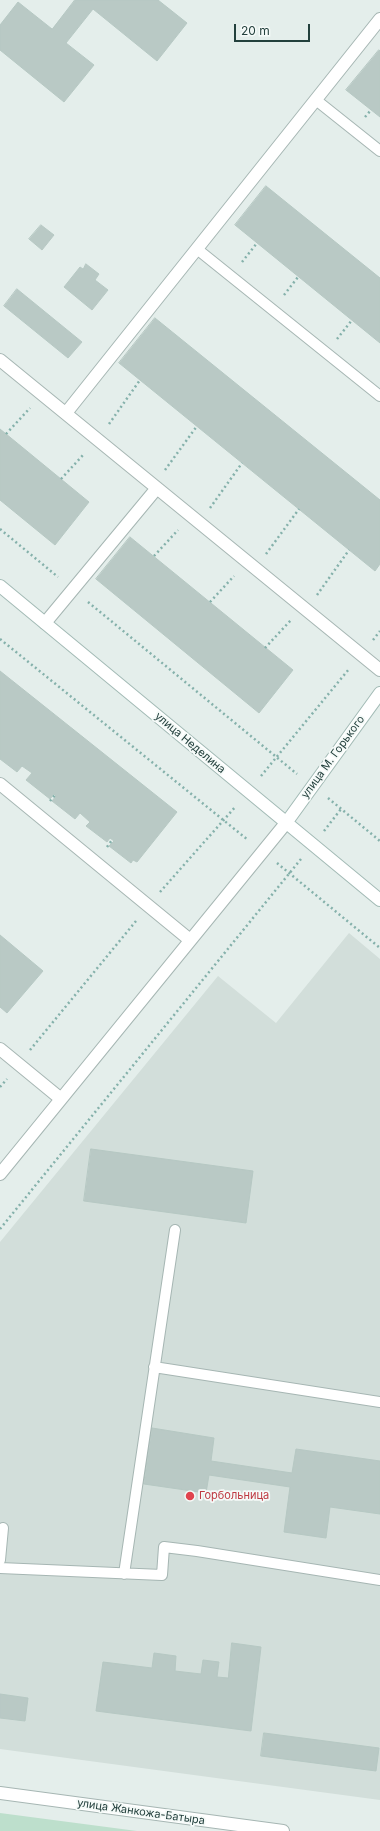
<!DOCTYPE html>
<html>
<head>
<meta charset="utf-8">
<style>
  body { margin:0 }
  #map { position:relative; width:380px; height:1831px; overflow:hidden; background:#e4eeeb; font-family:Inter,sans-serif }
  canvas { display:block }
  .scale { position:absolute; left:234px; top:24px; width:76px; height:18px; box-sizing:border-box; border:2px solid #23403d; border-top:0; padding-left:5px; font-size:12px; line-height:14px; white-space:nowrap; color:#23403d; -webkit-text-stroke:3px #f5faf8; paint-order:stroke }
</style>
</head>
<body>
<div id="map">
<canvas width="380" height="1831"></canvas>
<div class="scale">20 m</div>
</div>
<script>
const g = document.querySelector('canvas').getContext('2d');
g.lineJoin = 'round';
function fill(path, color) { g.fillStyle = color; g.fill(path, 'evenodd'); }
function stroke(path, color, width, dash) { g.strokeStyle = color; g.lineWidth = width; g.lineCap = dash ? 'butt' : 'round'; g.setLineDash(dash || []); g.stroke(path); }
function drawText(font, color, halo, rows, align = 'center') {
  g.font = font + ' Inter,sans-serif'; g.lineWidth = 3.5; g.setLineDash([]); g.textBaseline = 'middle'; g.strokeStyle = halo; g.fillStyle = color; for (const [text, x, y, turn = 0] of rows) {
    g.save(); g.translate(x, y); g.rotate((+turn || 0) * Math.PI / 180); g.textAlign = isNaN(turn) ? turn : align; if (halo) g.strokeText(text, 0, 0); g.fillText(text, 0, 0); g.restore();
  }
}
fill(new Path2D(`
  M349 933 380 959V1800L0 1749V1242L218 976 276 1023Z`), '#d2deda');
fill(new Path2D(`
  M0 1813 137 1831H0Z`), '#bddfcc');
const building = new Path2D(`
  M75 0H158L187 23 157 61 93 9 66 43 94 65 64 102 0 50V25L18 2 52 29Z
  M379 50 380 51V117L346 90Z
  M266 186 380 278V343L235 225Z
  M41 225 54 235 42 250 29 239Z
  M86 264 99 274 95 280 108 290 92 310 64 287 80 267 83 269Z
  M17 289 82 342 68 358 4 306Z
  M155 318 380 500V564L375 571 119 363Z
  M0 429 89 502 55 545 0 500Z
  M130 537 293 670 259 713 96 579Z
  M0 671 177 812 137 862 133 860 131 863 109 846 114 841 110 838 107 842 86 826 90 822 80 813 75 819 52 801 56 796 54 794 50 799 26 780 32 773 22 766 17 772 0 759Z
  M0 935 43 971 7 1013 0 1007Z
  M91 1149 253 1171 246 1223 84 1201Z
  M152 1428 214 1438 211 1461 292 1473 296 1449 380 1461V1514L330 1507 326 1538 284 1532 290 1487 209 1475 206 1493 144 1484Z
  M232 1643 261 1647 251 1731 96 1711 103 1662 152 1668 154 1653 176 1656 175 1671 201 1674 203 1660 219 1662 217 1677 228 1678Z
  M0 1694 28 1698 25 1721 0 1718Z
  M264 1733 379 1748 376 1771 261 1756Z`);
fill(building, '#b9c9c5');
stroke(building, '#b6c8c3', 1);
const lane = new Path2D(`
  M316 100 380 151
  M197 249 380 396
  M154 1367 380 1402
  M0 1560 3 1528
  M0 1568 162 1575 164 1547 197 1551 380 1580
  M124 1574 175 1230`);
const street = new Path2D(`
  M0 360 380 670
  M66 413 380 19
  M45 623 157 488
  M0 784 190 940
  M0 1049 61 1099
  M0 1174 286 823
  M0 1793 283 1831`);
const secondary = new Path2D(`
  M0 586 380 900
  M286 823 380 693`);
stroke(lane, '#a6b6b3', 12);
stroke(street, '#a6b6b3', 14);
stroke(secondary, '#a2bab5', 14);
stroke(new Path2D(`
  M365 117 371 110
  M242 262 257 243
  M284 295 298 277
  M337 339 352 320
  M109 424 140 380
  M6 434 30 408
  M165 470 197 426
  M61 479 84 454
  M210 508 242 463
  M0 529 58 577
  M266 554 299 509
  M154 556 178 530
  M317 595 349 550
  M88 602 297 774
  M210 602 234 576
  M0 639 248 840
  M373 640 380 631
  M265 648 291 620
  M261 776 349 669
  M328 798 380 841
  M50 801 55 795
  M324 831 341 809
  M107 847 112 840
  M277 863 380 948
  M160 892 236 806
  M30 1050 136 921
  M0 1087 7 1079
  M0 1229 301 859`), '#85b1ab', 2.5, [2, 3]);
stroke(lane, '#fff', 10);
stroke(street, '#fff', 12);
stroke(secondary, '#fff', 12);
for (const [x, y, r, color] of [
  [190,1496,5,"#e0444e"]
]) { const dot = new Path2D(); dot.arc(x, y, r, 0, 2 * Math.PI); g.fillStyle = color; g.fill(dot); stroke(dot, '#f5faf8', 1.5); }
drawText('11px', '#23403d', '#f5faf8', [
  ["улица Неделина",190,743,40],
  ["улица М. Горького",333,757,-54],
  ["улица Жанкожа-Батыра",141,1812,8]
]);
drawText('11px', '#be3a42', '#f5faf8', [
  ["Горбольница",199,1496]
], 'left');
</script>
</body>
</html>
